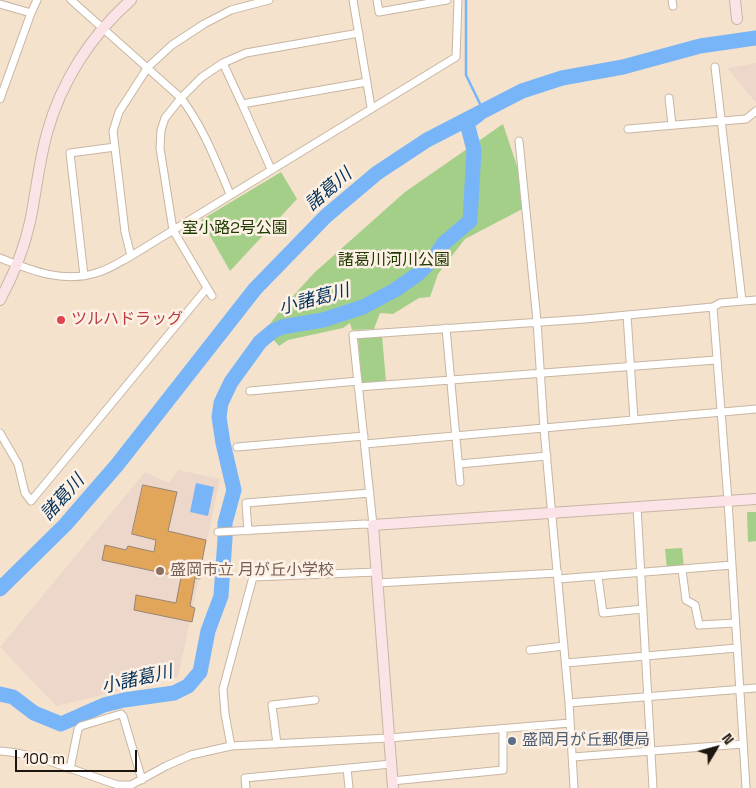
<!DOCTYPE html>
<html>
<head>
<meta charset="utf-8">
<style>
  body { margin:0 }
  #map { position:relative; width:756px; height:788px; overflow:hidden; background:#f5e2cd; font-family:"Space Grotesk",sans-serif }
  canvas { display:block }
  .north { position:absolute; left:691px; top:723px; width:50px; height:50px; -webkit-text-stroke:4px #fcf1e4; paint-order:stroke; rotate:53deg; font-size:14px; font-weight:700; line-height:20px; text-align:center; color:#1c160e }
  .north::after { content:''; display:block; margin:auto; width:18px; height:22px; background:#1c160e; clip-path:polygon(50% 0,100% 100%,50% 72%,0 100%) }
  .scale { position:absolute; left:15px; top:750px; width:122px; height:22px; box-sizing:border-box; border:2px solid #1c160e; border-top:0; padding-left:6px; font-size:15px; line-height:18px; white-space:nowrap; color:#1c160e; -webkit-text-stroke:4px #fcf1e4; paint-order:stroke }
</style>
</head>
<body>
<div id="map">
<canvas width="756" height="788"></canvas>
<div class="north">N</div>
<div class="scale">100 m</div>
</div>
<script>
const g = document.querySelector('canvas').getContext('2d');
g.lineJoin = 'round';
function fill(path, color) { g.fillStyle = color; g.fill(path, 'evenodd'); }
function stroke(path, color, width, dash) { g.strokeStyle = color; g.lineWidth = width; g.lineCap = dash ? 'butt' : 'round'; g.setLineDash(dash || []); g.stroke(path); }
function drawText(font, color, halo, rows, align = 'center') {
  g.font = font + ' "Space Grotesk","Noto Sans JP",sans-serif'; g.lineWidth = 5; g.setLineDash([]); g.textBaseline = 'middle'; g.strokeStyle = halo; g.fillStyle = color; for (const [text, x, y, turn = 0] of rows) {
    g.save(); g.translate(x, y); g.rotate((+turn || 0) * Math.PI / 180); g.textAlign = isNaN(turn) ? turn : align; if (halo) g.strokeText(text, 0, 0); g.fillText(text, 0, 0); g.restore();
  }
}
fill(new Path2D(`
  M756 63V103L727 68Z
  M178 470 220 479 178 677 56 706 0 647 145 472 169 483Z`), '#edd7ca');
fill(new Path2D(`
  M503 124 530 205 465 239 438 274 430 297 419 298 393 314 380 313 374 329 352 330 350 323 343 328 288 340 279 346 265 330 284 306 314 273 405 192Z
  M281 172 297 199 230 271 201 220Z
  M382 336 386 381 362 383 358 338Z
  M747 512H756V541L748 542Z
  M682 548 684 567 667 569 665 549Z`), '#a4cf88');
fill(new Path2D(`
  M196 483 214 487 208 516 190 512Z`), '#78b5f8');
stroke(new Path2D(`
  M466 0V75L483 110`), '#78b5f8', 2.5);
stroke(new Path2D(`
  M0 589 65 525 117 465 255 289 326 216 377 173 427 140 522 91 562 78 623 67 700 46 756 38
  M0 694 13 697 34 713 61 724 104 705 124 700 174 693 188 686 200 672 208 631 221 596 225 539V523L234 490 223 443 219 417 221 403 231 382 260 342 273 331 282 327 323 320 363 307 395 290 418 274 434 258 444 243 470 221 474 150 467 123 478 115`), '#78b5f8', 15);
const building = new Path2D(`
  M143 485 177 492 168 531 206 540 201 567 203 568 200 579 195 578 190 606 195 608 192 622 134 610 136 595 176 603 181 577 102 560 105 545 126 550 128 546 154 552 156 540 132 534Z`);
fill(building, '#e2a65b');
stroke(building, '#978673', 1);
const street = new Path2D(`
  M71 0 181 98C203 127 216 161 230 194
  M353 0 371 107
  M377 0 379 12 447 0
  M672 0 673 6
  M0 4 31 13
  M223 63 242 104
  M715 67 742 301
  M669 98 672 125
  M0 99 31 13 37 0
  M628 129 746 119 756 111
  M519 141 537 321 544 429 569 703 574 788
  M271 169 242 104 367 82
  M131 256 125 232 113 131 119 112 148 67 172 45 204 24 231 10 269 0
  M0 258C32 271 65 284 99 272 110 269 121 261 131 256L456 57 458 0
  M84 276 70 153 115 147
  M212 296 173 230 160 148 161 130 165 118 181 98 202 77 223 63 246 53 359 33
  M713 307 728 501 746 788
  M627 315 634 420
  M446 328 460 482
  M358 387 716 360
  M250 391 358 381
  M0 433 18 464 25 493 31 501 207 288
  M365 444 756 409
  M237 447 364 436
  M459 464 547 456
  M637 507 653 788
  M248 531 246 503 370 493
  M218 532 365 524 373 525 353 335 585 319 713 307 720 303 756 300
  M682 570 686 600 695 605 699 625 735 623
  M598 577 603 613 643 609
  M558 579 732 565
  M377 583 558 573
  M530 650 564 646
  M566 663 737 648
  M569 703 756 688
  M277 744 272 705 315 700
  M231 746 225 714 223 689 253 577 377 572
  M0 751C41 754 79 773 118 785H131L166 766 191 755 231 746 389 738 570 723
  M573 757 743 744
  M347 768 349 788
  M70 769 78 729 81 726 121 714 123 716 142 780
  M392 781 503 770V729
  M246 788 245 778 391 764`);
const secondary = new Path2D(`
  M735 0 737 19
  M0 300C13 276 24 249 30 222 36 193 39 162 47 133 61 82 91 35 131 0
  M393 788 373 525 756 499`);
stroke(street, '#c7b6a2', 9);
stroke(secondary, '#c7b6a2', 12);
stroke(street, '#fff', 7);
stroke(secondary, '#fce3e8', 10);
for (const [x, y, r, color] of [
  [61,320,5,"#e0444e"],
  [160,571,5,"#8d6e63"],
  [512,741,5,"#5c6f8a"]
]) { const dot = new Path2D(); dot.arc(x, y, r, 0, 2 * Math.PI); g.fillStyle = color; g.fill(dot); stroke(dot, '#fcf1e4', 2); }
drawText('16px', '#203c03', '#fcf1e4', [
  ["室小路2号公園",235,229],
  ["諸葛川河川公園",394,261]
]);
drawText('16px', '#be3a42', '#fcf1e4', [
  ["ツルハドラッグ",71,320]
], 'left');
drawText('16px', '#785e54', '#fcf1e4', [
  ["盛岡市立 月が丘小学校",170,571]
], 'left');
drawText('16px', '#4e5e75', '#fcf1e4', [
  ["盛岡月が丘郵便局",522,741]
], 'left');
drawText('italic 18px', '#04315b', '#fcf1e4', [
  ["諸葛川",329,190,-41],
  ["小諸葛川",314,300,-15],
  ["諸葛川",63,498,-48],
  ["小諸葛川",137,680,-13]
]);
</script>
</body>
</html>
